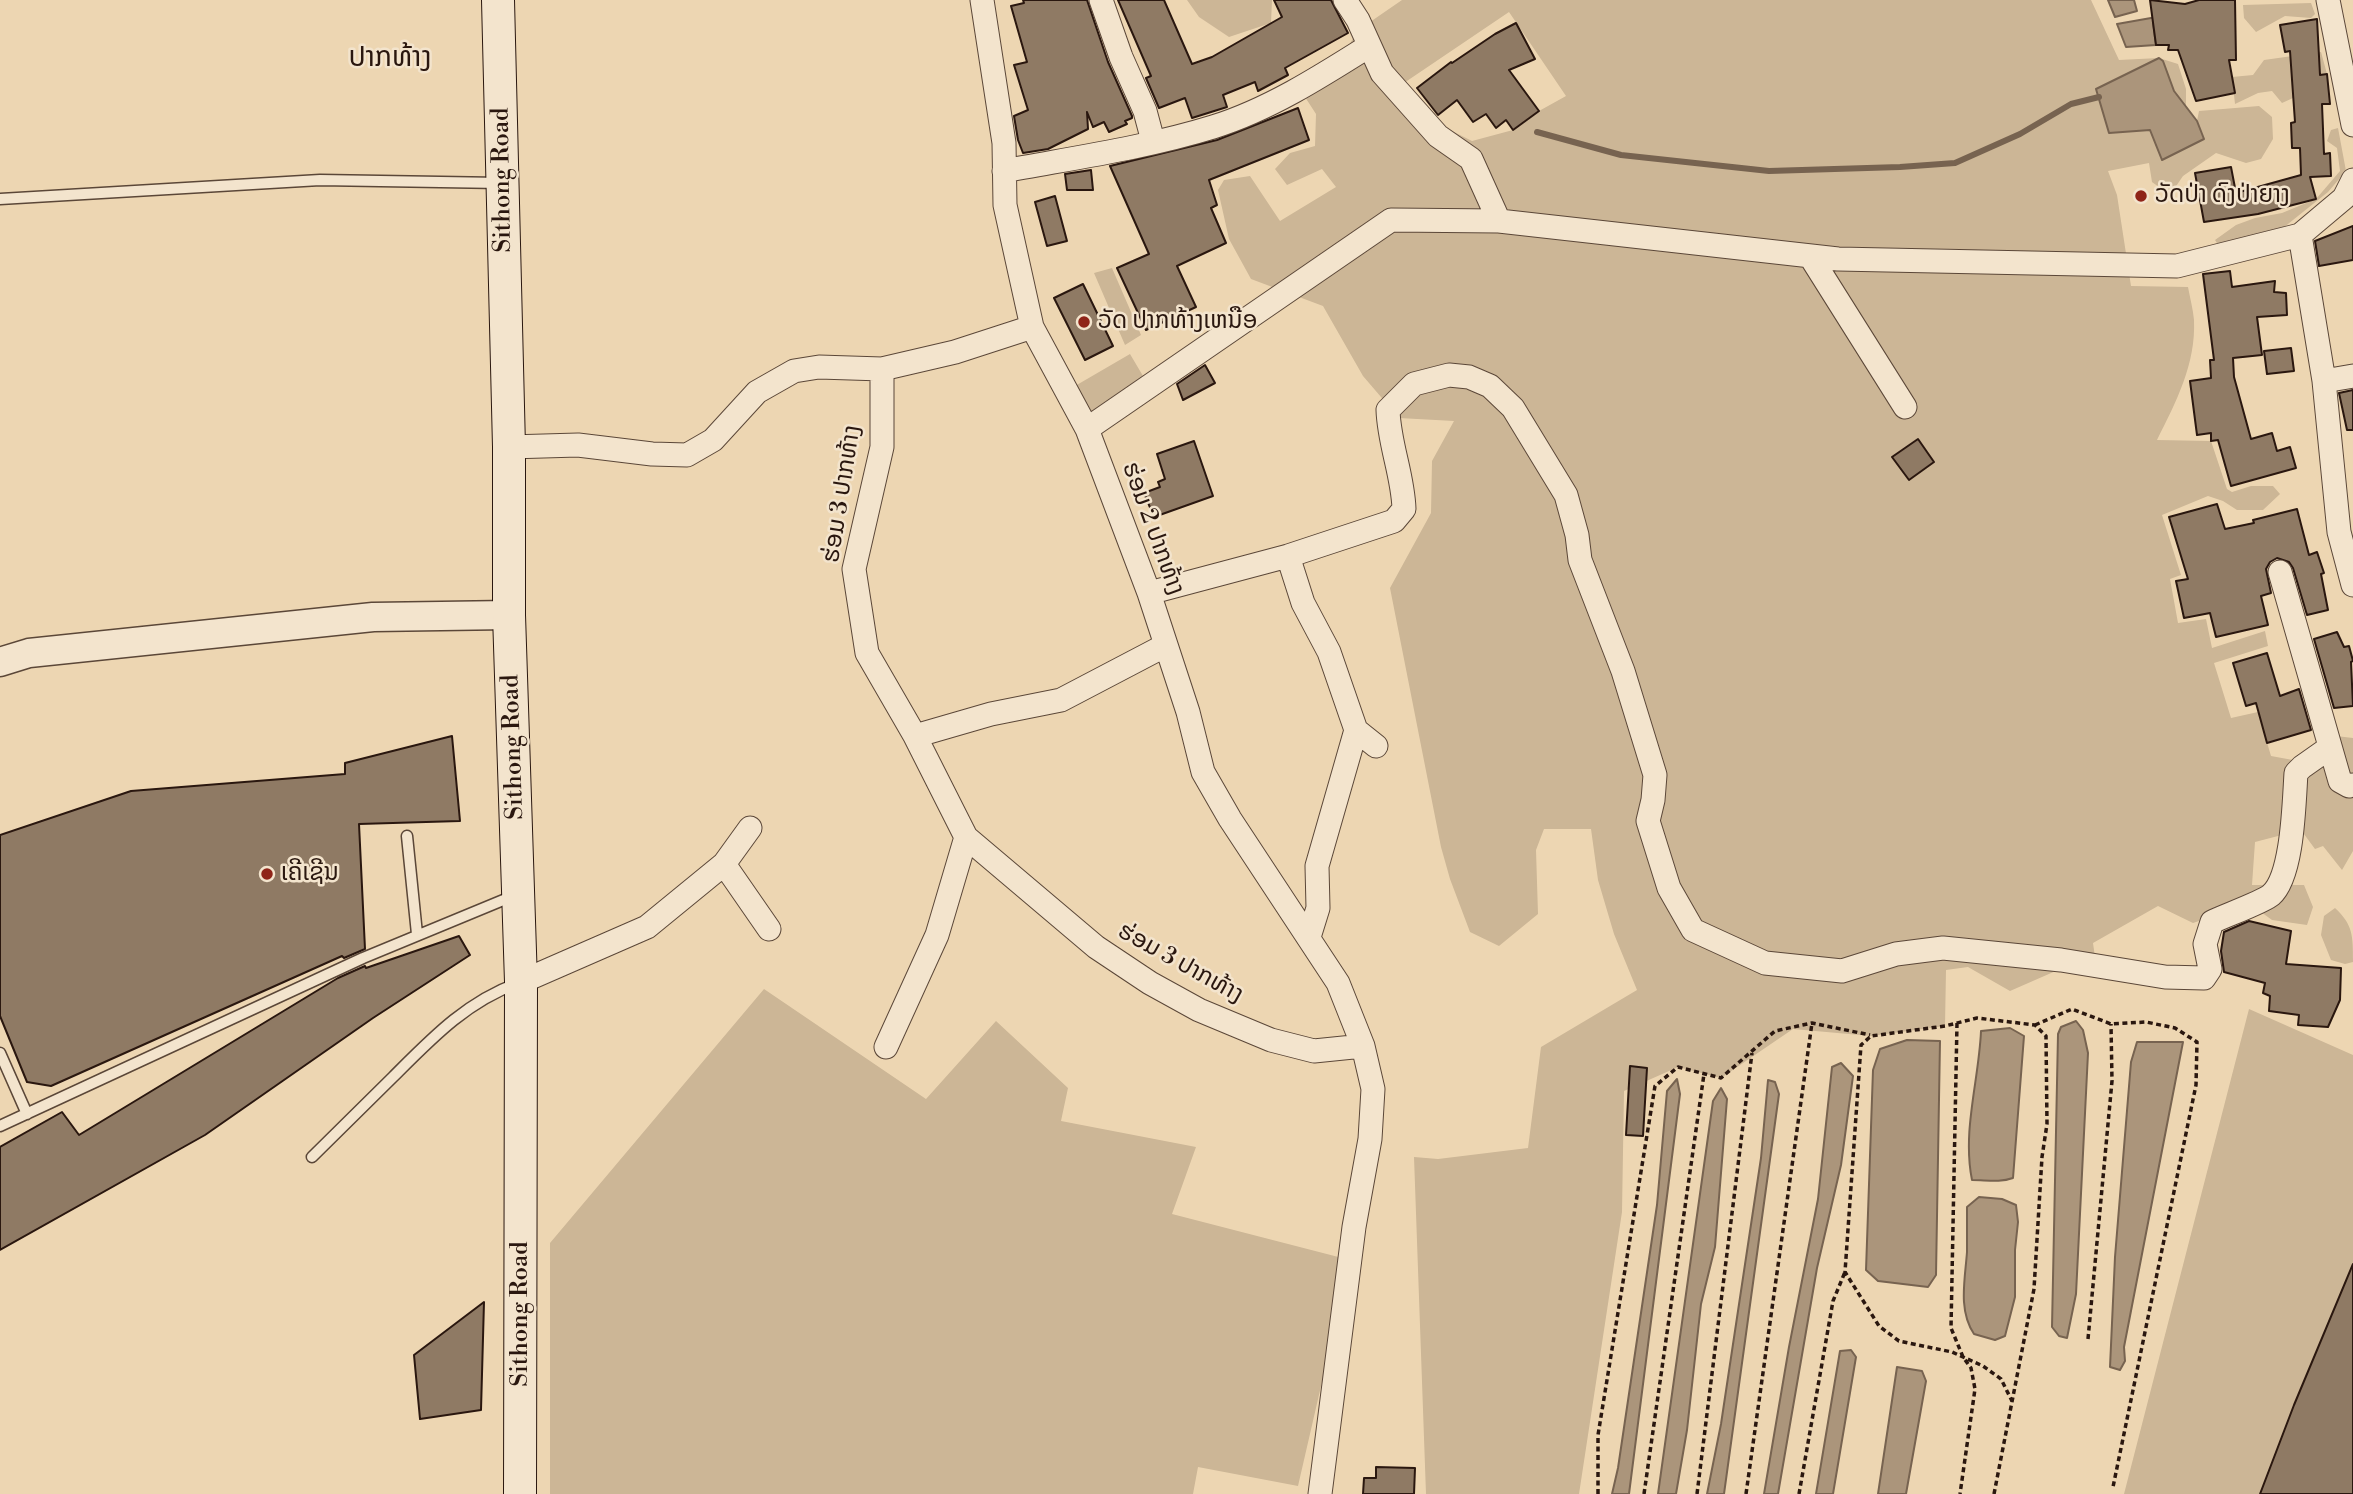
<!DOCTYPE html>
<html>
<head>
<meta charset="utf-8">
<style>
  body { margin:0 }
  canvas { display:block; background:#edd6b2 }
</style>
</head>
<body>
<canvas width="2353" height="1494"></canvas>
<script>
const g = document.querySelector('canvas').getContext('2d');
g.lineJoin = 'round';
function fill(path, color) { g.fillStyle = color; g.fill(path, 'evenodd'); }
function stroke(path, color, width, dash) { g.strokeStyle = color; g.lineWidth = width; g.lineCap = dash ? 'butt' : 'round'; g.setLineDash(dash || []); g.stroke(path); }
function drawText(font, color, halo, rows, align = 'center') {
  g.font = font + ' "Libre Bodoni","Noto Sans Lao",serif'; g.lineWidth = 5; g.setLineDash([]); g.textBaseline = 'middle'; g.strokeStyle = halo; g.fillStyle = color; for (const [text, x, y, turn = 0] of rows) {
    g.save(); g.translate(x, y); g.rotate((+turn || 0) * Math.PI / 180); g.textAlign = isNaN(turn) ? turn : align; if (halo) g.strokeText(text, 0, 0); g.fillText(text, 0, 0); g.restore();
  }
}
fill(new Path2D(`
  M1187 0H1272L1271 23 1229 37 1199 17Z
  M1402 0H2091L2119 60 2159 58 2178 64 2186 89V107L2174 91 2163 61 2151 130 2162 160 2204 139 2197 121 2199 111 2259 106 2272 117 2273 139 2261 159 2246 163 2216 153 2183 176 2170 195 2152 182 2149 163 2108 171 2117 195 2131 286 2188 287C2190 298 2193 309 2194 320 2196 364 2176 402 2157 440L2211 441 2227 489 2232 492 2251 486H2273L2280 494 2263 510H2237L2223 501 2208 496 2162 515 2181 575 2170 579 2178 623 2206 619 2212 648 2265 631 2268 646 2214 663 2231 718 2258 712 2271 756 2320 765 2336 736 2353 738V851L2342 870 2323 846 2315 849 2301 830 2255 842 2252 885H2304L2313 907 2307 925 2272 920 2250 904 2193 923 2158 906 2093 943 2096 964 2074 963 2010 991 1968 967 1946 970 1945 1026 1871 1036 1793 1029 1721 1078 1678 1067 1624 1091 1622 1212 1579 1494H1426L1414 1157 1438 1159 1528 1148 1541 1047 1637 990 1614 934 1598 880 1591 829H1544L1536 850 1538 914 1499 946 1470 932 1450 879 1441 847 1390 588 1431 513 1432 461 1454 421 1399 418 1363 376 1323 306 1251 279 1229 239 1218 190 1224 180 1250 176 1280 221 1336 187 1322 169 1287 185 1275 169 1290 153 1315 146 1316 114 1305 97 1301 74 1342 58 1357 31ZM1509 12 1566 96 1539 111 1513 130 1472 141 1432 121 1398 87Z
  M2311 3 2315 14 2311 18 2285 16 2256 32 2244 18 2243 5Z
  M2321 52 2327 74 2292 79 2293 98 2282 103 2272 91 2258 93 2235 104 2232 77 2253 75 2264 60Z
  M2338 128 2346 171 2328 192 2283 228 2219 246 2215 240 2236 225 2255 218 2282 213 2316 199 2340 171 2337 148 2327 141 2331 130Z
  M1112 268 1141 335 1125 345 1094 273Z
  M1130 354 1143 376 1089 417 1075 386Z
  M2335 908C2353 925 2353 935 2353 962L2345 964 2331 960 2321 935 2324 916Z
  M764 989 926 1099 996 1021 1068 1088 1061 1121 1196 1147 1172 1214 1350 1260 1298 1486 1198 1467 1193 1494H550V1243Z
  M2249 1009 2353 1055V1263L2294 1405 2260 1494H2124Z`), '#ccb696');
const water = new Path2D(`
  M2108 0H2134L2137 11 2115 17Z
  M2168 15 2153 22 2156 45 2126 47 2117 24Z
  M2159 58 2163 61 2174 91 2197 121 2204 139 2162 160 2150 130 2109 133 2096 89Z
  M2076 1021 2083 1030 2088 1053 2076 1294 2067 1338 2059 1336 2052 1327 2058 1034 2061 1027Z
  M2010 1028 2024 1036 2013 1178C1999 1183 1987 1180 1972 1180 1962 1131 1979 1080 1981 1031Z
  M1907 1040 1940 1041 1936 1275 1928 1287 1878 1281 1866 1270 1873 1070 1880 1049Z
  M2137 1042H2183L2124 1347 2125 1361 2120 1370 2110 1367 2115 1257 2131 1062Z
  M1841 1063 1853 1076 1841 1165 1817 1268 1778 1494H1764L1789 1347 1818 1199 1832 1067Z
  M1677 1079 1680 1094 1629 1494H1612L1618 1468 1657 1205 1667 1091Z
  M1768 1080 1775 1082 1779 1094 1724 1494H1707L1721 1424 1761 1158Z
  M1721 1088 1727 1099 1715 1247 1701 1304 1687 1430 1676 1494H1658L1713 1101Z
  M1979 1197 2002 1199 2016 1205 2018 1222 2015 1250V1297L2005 1336 1995 1340 1974 1334C1958 1310 1965 1280 1967 1252 1967 1237 1967 1222 1967 1207Z
  M1851 1350 1856 1357 1833 1494H1816L1840 1351Z
  M1897 1367 1922 1371 1926 1381 1906 1494H1878Z`);
fill(water, '#ab957b');
stroke(water, '#776350', 2);
stroke(new Path2D(`
  M1537 132 1621 155 1769 171 1900 167 1955 163 2020 134 2071 104 2099 97`), '#776350', 6);
const building = new Path2D(`
  M1023 0H1087L1108 62 1132 116V118L1125 121 1127 124 1109 132 1104 122 1093 127 1087 112 1088 129 1048 149 1023 153 1018 140 1014 116 1028 110 1014 65 1027 62 1011 6 1024 3Z
  M1118 0H1164L1192 64 1212 57 1282 17 1274 0H1331L1348 33 1285 68 1288 75 1258 91 1255 82 1223 95 1227 107 1192 118 1185 98 1159 108 1146 78 1151 76Z
  M2150 0 2185 4 2199 0H2235L2236 60H2229L2235 93 2196 101 2178 50H2168L2169 45H2156Z
  M2317 19 2320 75 2327 74 2330 104H2322L2324 154 2330 153 2331 176 2310 177 2316 199 2258 214 2204 222 2195 173 2231 167 2236 193 2301 175 2300 148H2292L2291 123 2295 122 2290 51 2285 52 2280 25Z
  M1516 23 1535 59 1509 70 1539 111 1513 130 1506 120 1496 128 1486 114 1473 122 1457 100 1438 115 1417 88 1451 62 1452 63 1495 34Z
  M1298 108 1309 140 1209 180 1217 205 1211 208 1226 243 1177 266 1196 307 1146 330 1117 268 1149 254 1110 166 1217 140Z
  M1091 170 1093 190H1067L1065 174Z
  M1055 196 1067 241 1047 246 1035 202Z
  M2353 226V260L2319 266 2315 241Z
  M2230 271 2232 287 2275 281 2274 292 2286 293 2287 315 2257 317 2262 355 2233 358 2234 377 2251 439 2272 433 2277 451 2290 447 2296 468 2231 486 2218 440 2211 441V433L2197 435 2190 381 2211 378 2210 360H2214L2203 274Z
  M1083 284 1113 346 1085 360 1054 298Z
  M2291 348 2294 371 2267 374 2264 351Z
  M1205 365 1215 383 1183 400 1177 384Z
  M2353 390V430H2347L2339 393Z
  M1918 439 1934 462 1909 480 1892 457Z
  M1194 441 1213 496 1154 517 1144 493 1160 487 1158 482 1165 479 1157 454Z
  M2217 504 2225 529 2254 523 2253 520 2297 509 2309 555 2317 552 2324 573 2321 574 2328 610 2307 615 2293 568 2289 562 2277 558 2270 562 2266 569 2271 593 2261 596 2268 625 2216 637 2210 613 2184 618 2176 581 2188 579 2169 517Z
  M2337 632 2344 647 2349 646 2353 661 2351 662 2353 706 2334 708 2314 639Z
  M2267 653 2280 696 2299 689 2311 730 2267 743 2256 703 2246 706 2233 663Z
  M452 736 460 821 359 824 365 949 344 958 342 956 51 1086 27 1082 0 1016V835L131 791 345 774V763Z
  M2249 921 2291 931 2286 964 2341 968 2340 1000 2328 1027 2298 1025 2299 1015 2269 1011 2270 996 2263 993 2265 983 2224 972 2221 951 2224 932Z
  M459 936 470 955 373 1018 205 1135 0 1250V1147L62 1112 79 1135 338 978 365 966 366 968Z
  M1630 1066 1647 1068 1643 1136 1626 1135Z
  M2353 1264V1494H2260L2294 1405Z
  M484 1302 481 1410 420 1419 414 1355Z
  M1376 1467 1415 1468 1414 1494H1363L1364 1478H1376Z`);
fill(building, '#8f7a64');
stroke(building, '#2a170f', 2);
const service = new Path2D(`
  M0 199 320 180 501 183
  M407 836 417 934
  M0 1053 27 1114
  M0 1126 363 958 513 896
  M312 1157C339 1130 366 1104 393 1077 432 1038 466 1002 518 983`);
const minor = new Path2D(`
  M982 0 1004 143 1005 205 1032 327 1087 429 1149 593 1188 712 1203 772 1230 819 1338 983 1363 1046 1373 1089 1370 1139 1354 1227 1320 1494
  M1101 0 1121 57 1145 111 1153 141
  M1345 0 1358 20 1382 73 1438 136 1471 159 1499 221
  M2328 0 2353 125
  M1004 171C1073 158 1145 148 1213 127 1268 110 1320 77 1369 46
  M2300 235 2324 381 2339 532 2353 585
  M1810 256 1905 407
  M882 369V447L854 569 867 653 915 736 966 837 937 935 886 1047
  M2324 381 2353 376
  M1087 429 1391 220 1499 221 1838 259 2177 266 2300 235 2344 198 2353 180
  M509 447 578 445 652 454 687 455 713 440 757 392 794 371 819 367 882 369 955 352 1032 327
  M1288 556 1303 603 1329 652 1356 730 1317 866 1318 908 1309 937
  M2280 572 2340 781 2349 786 2353 785
  M1149 593 1288 556 1394 521 1404 509C1403 475 1389 444 1388 410L1414 384 1449 375 1469 377 1490 386 1513 408 1566 495 1577 535 1580 560 1623 671 1655 775 1653 800 1648 821 1669 888 1693 930 1765 963 1842 971 1896 954 1943 948 2061 960 2165 977 2204 978 2210 969 2205 944 2212 922C2224 916 2263 902 2271 895 2293 876 2294 802 2296 773L2302 767 2329 748
  M1356 730 1376 746
  M915 736 991 714 1061 700 1166 645
  M966 837 1096 947 1150 983 1199 1010 1271 1040 1314 1051 1363 1046
  M724 864 769 929
  M521 982 647 927 724 864 750 828`);
const tertiary = new Path2D(`
  M0 662 29 653 373 617 509 615`);
const secondary = new Path2D(`
  M498 0 509 447V615L521 982 520 1494`);
stroke(service, '#5b4738', 13);
stroke(minor, '#5b4738', 25);
stroke(tertiary, '#5b4738', 31);
stroke(secondary, '#2a170f', 34);
stroke(new Path2D(`
  M1957 1023 1951 1328 1963 1357 1971 1368 1975 1389 1960 1494
  M2035 1025 2072 1009 2111 1024 2146 1022 2175 1028 2197 1042 2196 1085 2113 1487
  M2088 1339 2112 1081 2111 1024
  M1598 1494V1435L1655 1086 1678 1067 1721 1078 1775 1031 1812 1023 1870 1035
  M1644 1494 1704 1074
  M1697 1494 1752 1053
  M1746 1494 1812 1023
  M1799 1494 1833 1301 1845 1272
  M1994 1494 2034 1289 2042 1157 2047 1124 2046 1036 2035 1025 1977 1018 1945 1026 1871 1036 1861 1045 1845 1272 1879 1326 1899 1341 1952 1352 1983 1366 2001 1379 2012 1401`), '#2a170f', 3.5, [5, 3.5]);
stroke(service, '#f3e4cd', 10);
stroke(minor, '#f3e4cd', 23);
stroke(tertiary, '#f3e4cd', 28);
stroke(secondary, '#f3e4cd', 32);
for (const [x, y, r, color] of [
  [2141,196,7,"#8f2418"],
  [1084,322,7,"#8f2418"],
  [267,874,7,"#8f2418"]
]) { const dot = new Path2D(); dot.arc(x, y, r, 0, 2 * Math.PI); g.fillStyle = color; g.fill(dot); stroke(dot, '#f3e4cd', 2.5); }
drawText('24px', '#2a170f', '#f3e4cd', [
  ["Sithong Road",503,180,-91],
  ["ຮ່ອມ 3 ປາກທ້າງ",843,494,-81],
  ["ຮ່ອມ 2 ປາກທ້າງ",1152,529,70],
  ["Sithong Road",514,747,-92],
  ["ຮ່ອມ 3 ປາກທ້າງ",1180,964,29],
  ["Sithong Road",521,1314,-90]
]);
drawText('24px', '#2a170f', '#f3e4cd', [
  ["ວັດປ່າ ດົງປ່າຍາງ",2155,196],
  ["ວັດ ປາກທ້າງເຫນືອ",1098,322],
  ["ເຄີເຊີນ",281,874]
], 'left');
drawText('28px', '#2a170f', '#f3e4cd', [
  ["ປາກທ້າງ",390,59]
]);
</script>
</body>
</html>
